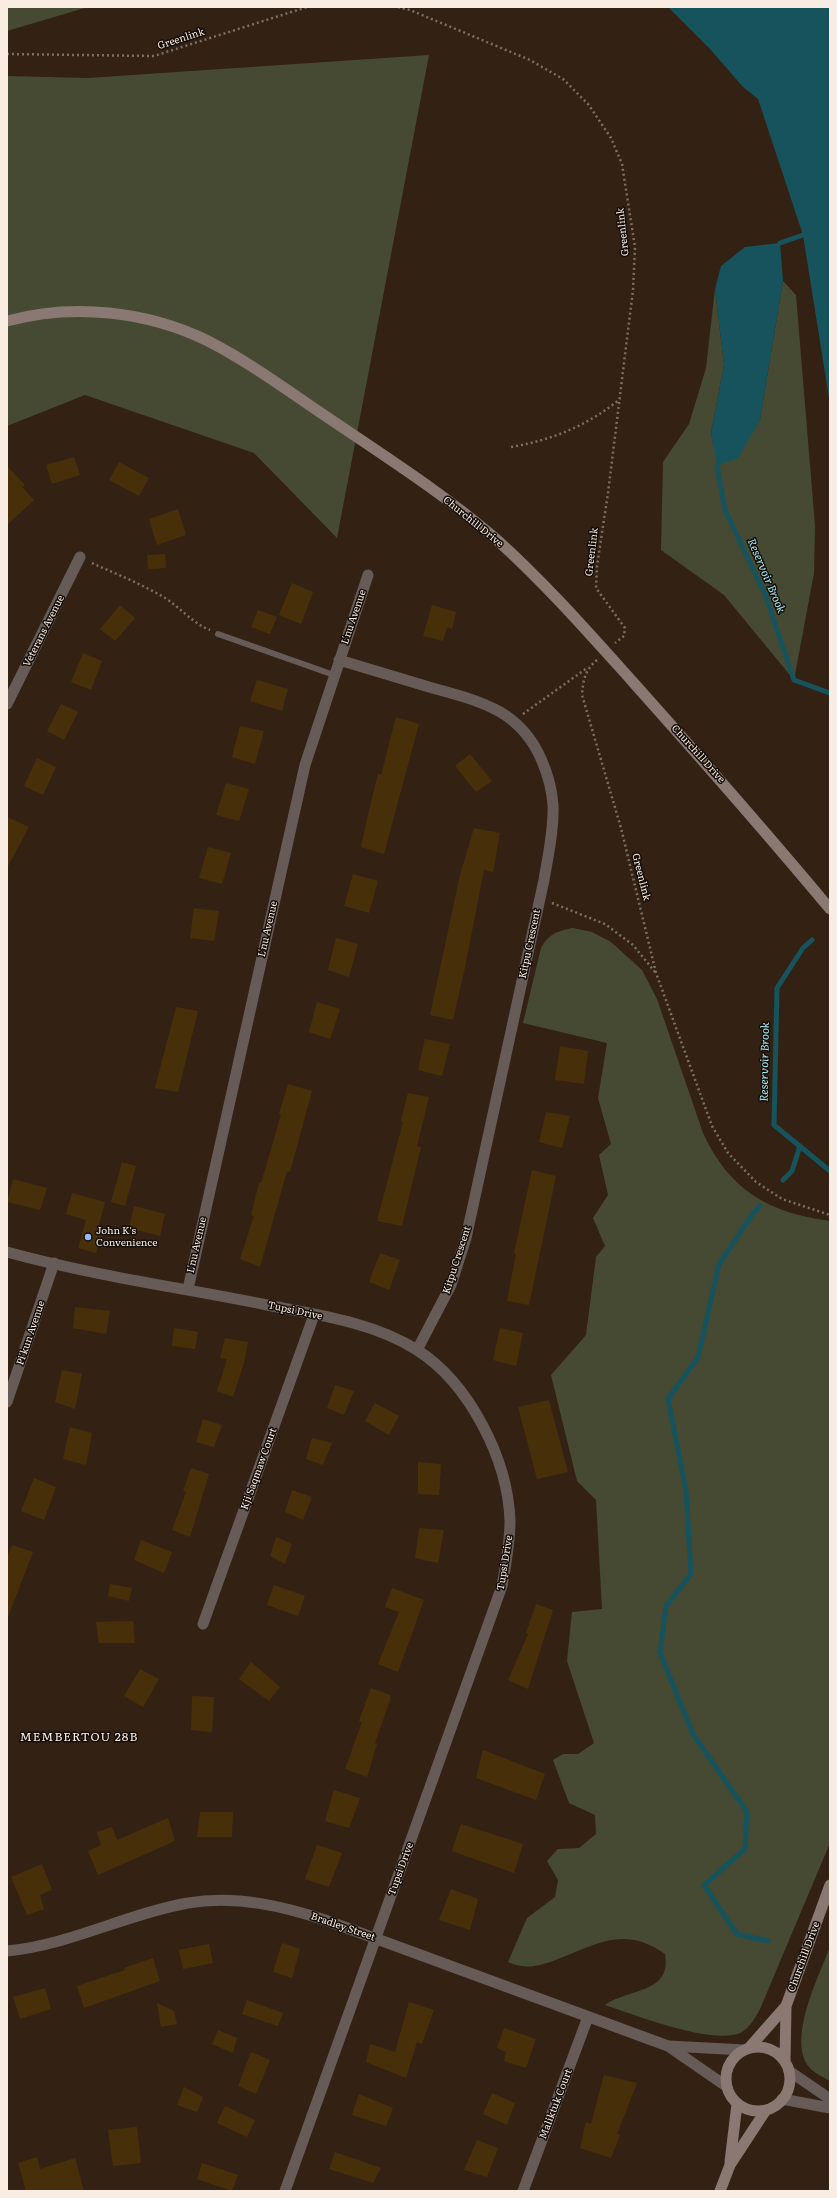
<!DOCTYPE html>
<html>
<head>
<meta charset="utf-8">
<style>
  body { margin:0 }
  #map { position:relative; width:837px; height:2198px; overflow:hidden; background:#332214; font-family:Literata,serif }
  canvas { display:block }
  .frame { position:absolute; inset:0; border:8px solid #f8ece3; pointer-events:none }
</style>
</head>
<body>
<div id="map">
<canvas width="837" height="2198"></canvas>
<div class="frame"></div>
</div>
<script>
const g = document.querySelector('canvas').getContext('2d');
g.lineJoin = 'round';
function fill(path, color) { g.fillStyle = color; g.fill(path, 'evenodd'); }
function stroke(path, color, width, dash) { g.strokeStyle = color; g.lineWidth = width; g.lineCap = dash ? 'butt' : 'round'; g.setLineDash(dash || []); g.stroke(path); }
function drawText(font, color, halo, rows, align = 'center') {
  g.font = font + ' Literata,serif'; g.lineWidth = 3; g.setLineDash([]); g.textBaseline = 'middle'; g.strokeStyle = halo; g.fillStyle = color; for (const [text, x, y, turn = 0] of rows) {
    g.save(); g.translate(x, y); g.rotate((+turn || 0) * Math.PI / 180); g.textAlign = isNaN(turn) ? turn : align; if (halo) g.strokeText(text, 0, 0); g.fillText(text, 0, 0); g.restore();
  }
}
fill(new Path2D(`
  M7 7H88L7 31Z
  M429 55 337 538 254 453 85 395 7 426V76L88 78Z
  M783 281 796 295 815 526 814 573 794 680 724 595 661 550 663 462 689 424 706 368 715 289 724 365 711 433 718 466 760 420Z
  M573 928 592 932 611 942 642 970 657 999 703 1133C729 1190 769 1213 830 1221V1843L760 2009C755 2018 750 2028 740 2033 712 2045 635 2015 605 2005 629 1988 672 1994 665 1954 623 1924 594 1946 553 1961 544 1964 531 1968 523 1966 518 1966 513 1964 508 1962L527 1918 555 1897 558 1880 547 1861 558 1849 579 1848 596 1834 595 1815 569 1803 553 1760 563 1754H578L594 1743 567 1661 572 1612 602 1609 596 1500 577 1481 551 1375 586 1335 596 1257 605 1246 593 1218 608 1195 599 1155 611 1144 598 1098 607 1043 523 1023 541 948C549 934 557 931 573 928Z
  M830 1947V2081C823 2077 814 2073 809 2067 787 2039 819 1976 830 1947Z`), '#474a32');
fill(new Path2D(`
  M668 7H830V404L803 235 758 99 743 87 710 49Z
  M780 243 783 281 760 420 738 458 717 466 711 433 724 365 715 289 721 266 745 247Z`), '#16535c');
stroke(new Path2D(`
  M780 243 803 235
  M717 466 725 510 765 594 794 680 830 693
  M812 940 803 948 777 988 774 1125 830 1171
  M783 1180 792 1171 800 1146
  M760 1206 752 1215 719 1264 698 1357 668 1399 686 1491 691 1574 666 1606 660 1653 693 1734 747 1812 745 1849 704 1885 737 1934 768 1941`), '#16535c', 5);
fill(new Path2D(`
  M74 457 80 475 52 484 46 465Z
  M119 462 149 478 139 496 109 480Z
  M7 466 25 485 22 487 34 500 7 525Z
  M178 509 186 535 157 545 149 519Z
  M165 554 166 568 148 569 147 555Z
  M292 583 313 592 301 624 279 615Z
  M120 605 135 618 115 641 100 629Z
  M432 605 456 612 452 629 447 627 443 641 423 636Z
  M258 610 277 617 270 634 251 627Z
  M83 653 102 661 91 690 71 682Z
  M257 680 288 689 282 711 250 701Z
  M61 704 78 712 64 740 47 731Z
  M396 717 419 724 384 854 361 847 370 806 378 774 381 775Z
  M240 726 264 731 255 764 232 757Z
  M470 754 492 781 476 792 455 766Z
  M37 758 56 767 43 795 24 786Z
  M226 783 249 789 239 821 216 815Z
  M7 817 29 827 7 868Z
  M474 828 500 833 493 872 484 870 464 972 453 1020 430 1015 460 875Z
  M208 847 231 853 222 884 199 878Z
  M353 874 378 881 369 913 344 906Z
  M194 908 219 911 214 941 190 938Z
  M336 938 358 944 349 977 328 970Z
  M317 1002 340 1009 330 1039 309 1032Z
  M176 1007 198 1011 178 1092 155 1088Z
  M425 1039 450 1044 442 1076 418 1070Z
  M560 1046 588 1051 584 1084 555 1080Z
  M288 1084 312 1091 290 1172 287 1171 260 1267 240 1259 254 1216 251 1215 259 1183H261L281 1115 279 1114Z
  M408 1093 429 1097 417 1146 421 1147 402 1226 377 1221 403 1122 401 1121Z
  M546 1112 570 1116 562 1148 539 1142Z
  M122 1162 136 1166 125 1206 111 1202Z
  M532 1170 556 1176 529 1305 507 1301 516 1254 514 1253Z
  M13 1179 47 1188 40 1210 7 1202Z
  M72 1193 105 1202 98 1229 102 1231 96 1253 78 1248 86 1220 66 1214Z
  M134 1206 165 1214 160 1236 129 1228Z
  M380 1253 400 1260 389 1290 369 1282Z
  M75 1307 110 1311 106 1334 73 1328Z
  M174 1328 198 1332 195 1349 172 1346Z
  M500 1328 523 1333 516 1366 493 1360Z
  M225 1338 248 1342 244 1363 233 1397 217 1391 227 1359 220 1358Z
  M62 1370 82 1374 75 1409 55 1402Z
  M335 1385 354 1391 344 1415 327 1408Z
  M549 1400 568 1472 537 1479 518 1407Z
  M375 1403 399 1416 389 1435 365 1421Z
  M203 1419 222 1425 214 1447 196 1442Z
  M70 1427 92 1433 86 1465 63 1459Z
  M312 1438 332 1443 323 1465 306 1459Z
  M418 1462 441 1464 439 1495 418 1494Z
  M191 1468 209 1474 190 1537 172 1530 186 1492 183 1491Z
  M34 1478 56 1487 44 1520 21 1511Z
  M292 1490 312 1497 303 1520 285 1512Z
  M419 1528 444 1530 438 1563 415 1558Z
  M276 1537 292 1544 285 1564 270 1556Z
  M141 1540 172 1552 164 1573 134 1560Z
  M12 1545 33 1552 8 1617 7 1557Z
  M110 1584 132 1588 129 1601 108 1596Z
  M274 1585 305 1596 298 1616 267 1605Z
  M392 1588 424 1600 398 1672 378 1664 399 1612 385 1607Z
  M536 1604 553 1610 528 1689 508 1680 528 1634 526 1633Z
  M133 1621 135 1643H99L96 1622Z
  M251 1662 280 1687 269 1701 239 1679Z
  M140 1669 159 1679 143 1707 124 1696Z
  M371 1688 390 1695V1700L375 1743 377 1744 367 1777 345 1769 362 1722 359 1721Z
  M192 1696 214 1697 212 1732 191 1730Z
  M483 1750 545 1774 536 1800 476 1778Z
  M334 1790 360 1798 349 1828 325 1821Z
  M200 1812H233L232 1837H197Z
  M168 1818 175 1841 98 1875 88 1851 101 1845 97 1832 112 1827 117 1840Z
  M461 1824 523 1844 514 1873 452 1851Z
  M317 1845 342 1853 329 1887 305 1879Z
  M42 1864 52 1890 40 1895 44 1909 27 1915 11 1877Z
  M451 1889 478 1899 470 1930 439 1920Z
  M282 1943 300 1949 292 1978 273 1972Z
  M209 1944 213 1963 183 1969 179 1950Z
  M153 1958 160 1981 84 2008 77 1986 125 1970 124 1968Z
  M45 1988 51 2009 20 2019 13 1997Z
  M247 2000 283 2013 278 2026 242 2014Z
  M409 2002 434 2010 422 2044 417 2042 406 2078 366 2062 370 2044 395 2052Z
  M157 2003 174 2011 177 2024 161 2027Z
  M504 2028 536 2039 526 2068 504 2061 506 2052 497 2048Z
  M218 2030 237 2038 233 2053 212 2044Z
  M251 2052 270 2060 256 2094 238 2086Z
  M604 2075 637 2083 617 2134 620 2135 611 2158 580 2148 586 2122 591 2124Z
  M184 2087 203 2097 197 2112 177 2105Z
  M492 2093 515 2103 507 2125 483 2114Z
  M359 2094 393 2108 386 2126 352 2115Z
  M225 2106 255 2120 247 2137 217 2123Z
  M137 2127 141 2163 113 2166 108 2130Z
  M477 2140 498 2148 487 2177 464 2170Z
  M335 2152 381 2168 373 2183 329 2169Z
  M37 2157 40 2169 75 2158 84 2191H26L18 2163Z
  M202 2163 238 2175 232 2191 197 2179Z`), '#473009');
stroke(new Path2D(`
  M398 7 410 10 530 60 563 79 588 104 611 138 622 164 635 247 633 290 608 493 597 566 596 588 625 628 624 636 615 643
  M7 54 154 56 307 7
  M511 447C552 440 587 426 620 399
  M92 563C116 574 142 584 165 598 181 608 192 623 210 630
  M597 660C585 670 583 680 582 695L621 828 656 973 712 1126 728 1153 756 1182 782 1199 830 1215
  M523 714 587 668
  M552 903 605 924 633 945 655 972`), '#7e6f63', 2.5, [2, 3]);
stroke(new Path2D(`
  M218 634 334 675`), '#665b57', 6);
stroke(new Path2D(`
  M339 660C369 669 399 678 429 687 479 701 520 709 542 761 548 775 552 790 553 805 554 830 548 856 544 880L466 1238 451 1285 417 1350
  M7 704 80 557
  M7 1252C94 1276 184 1288 272 1306 320 1315 375 1323 417 1350 469 1383 508 1459 510 1521 510 1543 506 1564 502 1586L285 2191
  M188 1289 305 765 368 575
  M7 1402 54 1263
  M203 1624 314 1315
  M7 1951C70 1945 126 1914 188 1903 236 1895 283 1906 328 1921L668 2046 726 2086
  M669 2046 744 2050
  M789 2071 830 2099
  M782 2099 830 2108
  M523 2191 588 2017`), '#665b57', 11);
stroke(new Path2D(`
  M7 321C73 303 147 311 208 341 249 362 287 390 324 415 383 455 443 493 496 539 545 583 588 632 632 681 699 756 765 831 830 909
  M726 2079a32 32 0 1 1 64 0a32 32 0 1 1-64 0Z
  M749 2048 786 2006
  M785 2062 786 2006 830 1885
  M730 2162 737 2104
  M720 2191 730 2165 766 2110`), '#8a7873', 11);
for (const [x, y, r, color] of [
  [88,1237,4,"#98b5fd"]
]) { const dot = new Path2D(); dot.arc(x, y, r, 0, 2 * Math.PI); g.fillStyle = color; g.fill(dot); stroke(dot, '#150d07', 1.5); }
drawText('10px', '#f8ece3', '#150d07', [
  ["Greenlink",181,39,-18],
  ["Greenlink",623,232,-96],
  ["Churchill Drive",473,522,39],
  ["Greenlink",592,552,-83],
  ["L'nu Avenue",354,617,-71],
  ["Veterans Avenue",44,631,-63],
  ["Churchill Drive",698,754,48],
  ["Greenlink",641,877,76],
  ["L'nu Avenue",268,929,-77],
  ["Kitpu Crescent",530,944,-78],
  ["L'nu Avenue",197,1245,-77],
  ["Kitpu Crescent",457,1260,-72],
  ["Tupsi Drive",295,1311,12],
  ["Pi'kun Avenue",31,1333,-71],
  ["Kji Saqmaw Court",259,1469,-70],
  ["Tupsi Drive",505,1563,-81],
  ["Tupsi Drive",401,1869,-70],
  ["Bradley Street",343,1927,19],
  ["Churchill Drive",804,1957,-70],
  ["Maliktuk Court",556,2104,-69]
]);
drawText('10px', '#f8ece3', '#150d07', [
  ["John K's",96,1231],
  ["Convenience",96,1243]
], 'left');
drawText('italic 11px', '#a6effb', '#150d07', [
  ["Reservoir Brook",766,576,67],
  ["Reservoir Brook",765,1062,-89]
]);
g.letterSpacing = '1px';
drawText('12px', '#f8ece3', '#150d07', [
  ["MEMBERTOU 28B",79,1737]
]);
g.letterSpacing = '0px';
</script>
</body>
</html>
